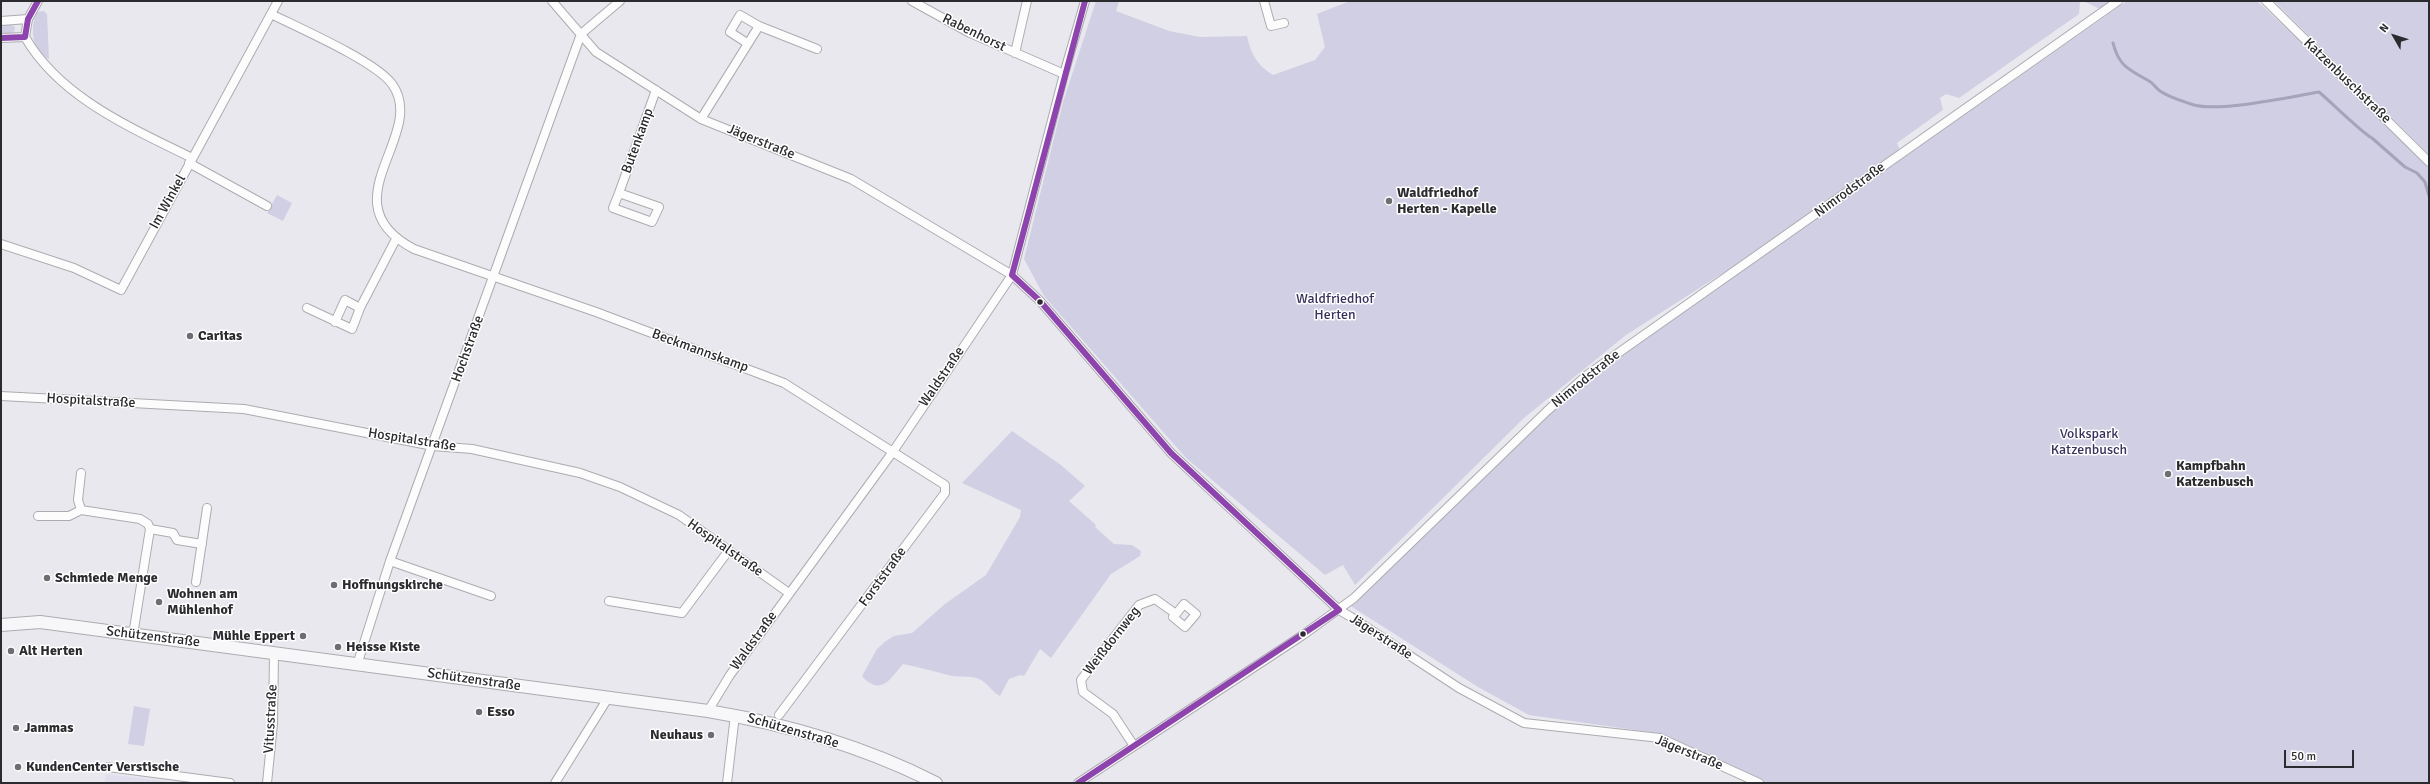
<!DOCTYPE html>
<html>
<head>
<meta charset="utf-8">
<style>
  body { margin:0 }
  #map { position:relative; width:2430px; height:784px; overflow:hidden; background:#e9e8ef; font-family:Signika,sans-serif }
  canvas { display:block }
  .frame { position:absolute; inset:0; border:2px solid #2b2b2f; pointer-events:none }
  .north { position:absolute; left:2374px; top:16px; width:40px; height:40px; -webkit-text-stroke:3px #fff; paint-order:stroke; rotate:309deg; font-size:11px; font-weight:700; line-height:16px; text-align:center; color:#2b2b2f }
  .north::after { content:''; display:block; margin:auto; width:14px; height:18px; background:#2b2b2f; clip-path:polygon(50% 0,100% 100%,50% 72%,0 100%) }
  .scale { position:absolute; left:2284px; top:750px; width:70px; height:18px; box-sizing:border-box; border:2px solid #2b2b2f; border-top:0; padding-left:5px; font-size:12px; line-height:14px; white-space:nowrap; color:#2b2b2f; -webkit-text-stroke:3px #fff; paint-order:stroke }
</style>
</head>
<body>
<div id="map">
<canvas width="2430" height="784"></canvas>
<div class="frame"></div>
<div class="north">N</div>
<div class="scale">50 m</div>
</div>
<script>
const g = document.querySelector('canvas').getContext('2d');
g.lineJoin = 'round';
function fill(path, color) { g.fillStyle = color; g.fill(path, 'evenodd'); }
function stroke(path, color, width, dash) { g.strokeStyle = color; g.lineWidth = width; g.lineCap = dash ? 'butt' : 'round'; g.setLineDash(dash || []); g.stroke(path); }
function drawText(font, color, halo, rows, align = 'center') {
  g.font = font + ' Signika,sans-serif'; g.lineWidth = 3; g.setLineDash([]); g.textBaseline = 'middle'; g.strokeStyle = halo; g.fillStyle = color; for (const [text, x, y, turn = 0] of rows) {
    g.save(); g.translate(x, y); g.rotate((+turn || 0) * Math.PI / 180); g.textAlign = isNaN(turn) ? turn : align; if (halo) g.strokeText(text, 0, 0); g.fillText(text, 0, 0); g.restore();
  }
}
fill(new Path2D(`
  M106 774 141 778 178 783H105Z`), '#e1dfee');
fill(new Path2D(`
  M1096 1H1119L1116 11 1169 31 1200 37 1247 36C1251 54 1257 65 1273 75L1315 60 1325 47 1317 14 1350 1H2080L2079 14 1959 98 1946 94 1940 98 1943 110 1897 143 1900 150 1737 264 1626 335 1524 418 1355 585 1343 565 1325 575 1186 458 1044 296 1024 259 1063 102Z
  M2083 1H2111L2100 9Z
  M2127 1H2257L2326 65 2429 168V783H1761L1663 734 1529 715 1478 687 1349 605 1546 412 1652 334Z
  M2274 1H2429V155Z
  M44 11 47 14 49 59C31 53 30 26 37 12Z
  M10 24 15 27 14 33 1 35V25Z
  M277 195 292 203 283 221 267 213Z
  M1012 431 1061 465 1085 486 1069 501 1096 525 1095 527 1114 544 1132 545 1141 551 1140 556 1111 574 1051 658 1040 649 1024 676 1020 675 1009 679 1000 696C991 691 988 683 979 679 969 675 958 678 948 675 933 671 919 667 903 664 890 679 881 697 862 676L877 649 886 641 894 636 912 633 945 604 986 575 1020 517 1021 510 962 483Z
  M134 706 150 709 144 746 128 744Z`), '#d1cfe3');
stroke(new Path2D(`
  M2113 43C2119 67 2130 70 2149 81 2153 83 2156 88 2160 91 2170 98 2183 101 2194 105 2219 112 2292 97 2319 92 2330 101 2362 133 2372 138L2405 167 2417 173 2425 182 2429 196`), '#a6a3ba', 3);
const minor = new Path2D(`
  M552 1 596 52 701 119 851 179 1012 275 1040 301 1171 453 1339 610 1351 617 1459 688 1524 723 1660 738 1759 783
  M912 1 970 33 1064 74
  M1264 1 1271 26 1284 23
  M2266 1 2429 162
  M271 14C299 28 375 61 392 84 429 135 325 202 414 249L596 312 784 383 945 485V493L779 715
  M1 21 28 19
  M25 37C60 98 132 128 192 158
  M25 37 28 19 38 1
  M1 38 25 37
  M747 43 730 32 740 15 759 26
  M1015 53 1027 1
  M701 119 759 26 817 49
  M189 163 267 206
  M619 193 659 207 652 222 613 208 619 193 656 90
  M1 244 74 268 121 290 278 1
  M307 308 352 329 360 308 396 239
  M335 322 345 300 360 308
  M1 396 244 409 433 446 472 449 580 473 620 487 679 515 789 593
  M81 510 78 500 81 473
  M38 516H69L81 510 140 519 148 524 150 529 133 635
  M150 529 173 533 177 540 202 544
  M390 561 491 596
  M196 582 207 508
  M609 601 682 613 729 550
  M357 665 390 561 581 34 620 1
  M708 711 730 675 892 453 1012 275 1064 74 1085 1
  M1134 746 1113 714 1083 692 1081 680 1139 605 1155 599 1176 614 1173 617 1185 627 1196 614 1184 604 1176 614
  M108 767 230 783
  M267 783 273 724 274 654
  M555 783 608 698
  M727 783 735 715
  M1078 783 1303 635 1354 598 1547 411 1587 375 2118 1`);
const secondary = new Path2D(`
  M1 625 40 622 708 711C786 724 865 747 936 783`);
stroke(minor, '#acacb0', 10);
stroke(secondary, '#acacb0', 14);
stroke(minor, '#fcfcfd', 8);
stroke(secondary, '#f7f6f9', 12);
stroke(new Path2D(`
  M1 38 25 37 28 19 38 1
  M1012 275 1040 301 1171 453 1339 610
  M1012 275 1085 1
  M1078 783 1339 610`), '#8e44ad', 6);
for (const [x, y, r, color] of [
  [1389,201,4,"#6e6d72"],
  [1040,302,3.5,"#2b2b2f"],
  [190,336,4,"#6e6d72"],
  [2168,474,4,"#6e6d72"],
  [47,578,4,"#6e6d72"],
  [334,585,4,"#6e6d72"],
  [159,602,4,"#6e6d72"],
  [1303,634,3.5,"#2b2b2f"],
  [303,636,4,"#6e6d72"],
  [338,647,4,"#6e6d72"],
  [11,651,4,"#6e6d72"],
  [479,712,4,"#6e6d72"],
  [16,728,4,"#6e6d72"],
  [711,735,4,"#6e6d72"],
  [18,767,4,"#6e6d72"]
]) { const dot = new Path2D(); dot.arc(x, y, r, 0, 2 * Math.PI); g.fillStyle = color; g.fill(dot); stroke(dot, '#fff', 1.5); }
drawText('14px', '#2b2b2f', '#fff', [
  ["Rabenhorst",974,33,26],
  ["Katzenbuschstraße",2347,81,44],
  ["Butenkamp",638,141,-70],
  ["Jägerstraße",761,142,22],
  ["Nimrodstraße",1850,190,-36],
  ["Im Winkel",168,202,-61],
  ["Hochstraße",468,349,-70],
  ["Beckmannskamp",700,351,20],
  ["Waldstraße",942,377,-56],
  ["Nimrodstraße",1586,379,-39],
  ["Hospitalstraße",91,401,3],
  ["Hospitalstraße",412,440,9],
  ["Hospitalstraße",725,548,35],
  ["Forststraße",883,577,-54],
  ["Schützenstraße",153,637,7],
  ["Jägerstraße",1381,637,33],
  ["Waldstraße",754,641,-54],
  ["Weißdornweg",1112,641,-52],
  ["Schützenstraße",474,680,8],
  ["Vitusstraße",271,719,-87],
  ["Schützenstraße",793,731,16],
  ["Jägerstraße",1689,753,22]
]);
drawText('bold 14px', '#2b2b2f', '#fff', [
  ["Waldfriedhof",1397,193],
  ["Herten - Kapelle",1397,209],
  ["Caritas",198,336],
  ["Kampfbahn",2176,466],
  ["Katzenbusch",2176,482],
  ["Schmiede Menge",55,578],
  ["Hoffnungskirche",342,585],
  ["Wohnen am",167,594],
  ["Mühlenhof",167,610],
  ["Mühle Eppert",295,636,"right"],
  ["Heisse Kiste",346,647],
  ["Alt Herten",19,651],
  ["Esso",487,712],
  ["Jammas",24,728],
  ["Neuhaus",703,735,"right"],
  ["KundenCenter Verstische",26,767]
], 'left');
drawText('14px', '#39315c', '#fff', [
  ["Waldfriedhof",1335,299],
  ["Herten",1335,315],
  ["Volkspark",2089,434],
  ["Katzenbusch",2089,450]
]);
</script>
</body>
</html>
